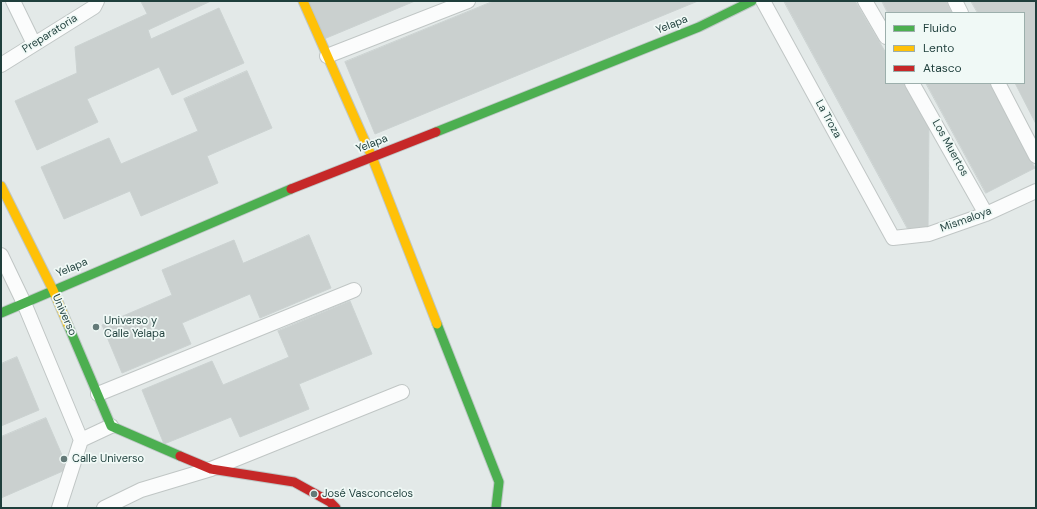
<!DOCTYPE html>
<html>
<head>
<meta charset="utf-8">
<style>
  body { margin:0 }
  #map { position:relative; width:1037px; height:509px; overflow:hidden; background:#e3e9e8; font-family:"DM Sans",sans-serif }
  canvas { display:block }
  .frame { position:absolute; inset:0; border:2px solid #1f3f3c; pointer-events:none }
  .legend { position:absolute; left:885px; top:12px; width:140px; height:72px; box-sizing:border-box; background:#f0f9f6; border:1px solid #9cafac; margin:0; padding:5px 7px; list-style:none; font-size:12px; color:#1f3f3c }
  .legend li { display:flex; align-items:center; gap:8px; height:20px }
  .legend b { width:20px; border:1px solid #9cafac }
</style>
</head>
<body>
<div id="map">
<canvas width="1037" height="509"></canvas>
<div class="frame"></div>
<ul class="legend">
<li><b style="height:5px;background:#4caf50"></b>Fluido</li>
<li><b style="height:5px;background:#ffc107"></b>Lento</li>
<li><b style="height:5px;background:#c62828"></b>Atasco</li>
</ul>
</div>
<script>
const g = document.querySelector('canvas').getContext('2d');
g.lineJoin = 'round';
function fill(path, color) { g.fillStyle = color; g.fill(path, 'evenodd'); }
function stroke(path, color, width, dash) { g.strokeStyle = color; g.lineWidth = width; g.lineCap = dash ? 'butt' : 'round'; g.setLineDash(dash || []); g.stroke(path); }
function drawText(font, color, halo, rows, align = 'center') {
  g.font = font + ' "DM Sans",sans-serif'; g.lineWidth = 3.5; g.setLineDash([]); g.textBaseline = 'middle'; g.strokeStyle = halo; g.fillStyle = color; for (const [text, x, y, turn = 0] of rows) {
    g.save(); g.translate(x, y); g.rotate((+turn || 0) * Math.PI / 180); g.textAlign = isNaN(turn) ? turn : align; if (halo) g.strokeText(text, 0, 0); g.fillText(text, 0, 0); g.restore();
  }
}
const building = new Path2D(`
  M141 1H211L148 30 151 39 219 8 244 63 172 95 159 67 87 99 98 122 37 150 15 101 77 73 75 47 147 14Z
  M308 1H415L324 39Z
  M494 1H698L375 134 345 62Z
  M784 1H855L886 53V83H904L929 125 928 229H908Z
  M882 1H946L952 13H888Z
  M971 1H1036V124L1015 83H1024V13H978Z
  M247 71 272 128 207 156 218 183 141 216 130 191 64 219 41 167 109 138 121 164 198 131 184 99Z
  M926 83H990L1035 168 986 193Z
  M309 235 331 288 260 318 250 294 182 323 191 344 122 373 102 325 172 295 162 270 234 240 243 263Z
  M350 301 372 354 299 384 309 409 240 437 231 417 164 444 142 390 212 361 223 385 289 357 278 331Z
  M17 357 39 410 1 426V364Z
  M46 418 65 462 63 471 1 498V437Z`);
fill(building, '#cad0cf');
stroke(building, '#cbd2d1', 1);
const street = new Path2D(`
  M13 1 34 44
  M763 1 893 238 929 234 986 214 1036 191
  M865 1 886 37
  M955 1 961 13
  M327 56 468 1
  M1 65 94 7 97 1
  M912 83 986 214
  M998 83 1036 156
  M1 255 24 303 81 440 59 508
  M98 394 354 290
  M81 440 111 426
  M104 508 141 490 211 469 402 392`);
const fast = new Path2D(`
  M436 132 699 27 752 1
  M1 313 291 189
  M437 324 499 482 496 508
  M68 325 111 426 180 456`);
const slow = new Path2D(`
  M303 1 372 157 437 324
  M1 186 53 290 68 325`);
const jam = new Path2D(`
  M291 189 436 132
  M180 456 211 469 294 482 330 502 336 508`);
stroke(street, '#c0c6c5', 16);
stroke(fast, '#bec7c6', 11);
stroke(slow, '#bec7c6', 11);
stroke(jam, '#bec7c6', 11);
stroke(street, '#fbfcfc', 14);
stroke(fast, '#4caf50', 9);
stroke(slow, '#ffc107', 9);
stroke(jam, '#c62828', 9);
for (const [x, y, r, color] of [
  [96,327,4,"#647a78"],
  [64,459,4,"#647a78"],
  [314,494,4,"#647a78"]
]) { const dot = new Path2D(); dot.arc(x, y, r, 0, 2 * Math.PI); g.fillStyle = color; g.fill(dot); stroke(dot, '#f0f9f6', 1.5); }
drawText('11px', '#1f3f3c', '#f0f9f6', [
  ["Yelapa",672,25,-22],
  ["Preparatoria",50,34,-32],
  ["La Troza",828,119,61],
  ["Yelapa",372,144,-21],
  ["Los Muertos",950,148,61],
  ["Mismaloya",966,220,-20],
  ["Yelapa",72,268,-23],
  ["Universo",64,315,66]
]);
drawText('11px', '#1f3f3c', '#f0f9f6', [
  ["Universo y",104,321],
  ["Calle Yelapa",104,334],
  ["Calle Universo",72,459],
  ["José Vasconcelos",322,494]
], 'left');
</script>
</body>
</html>
